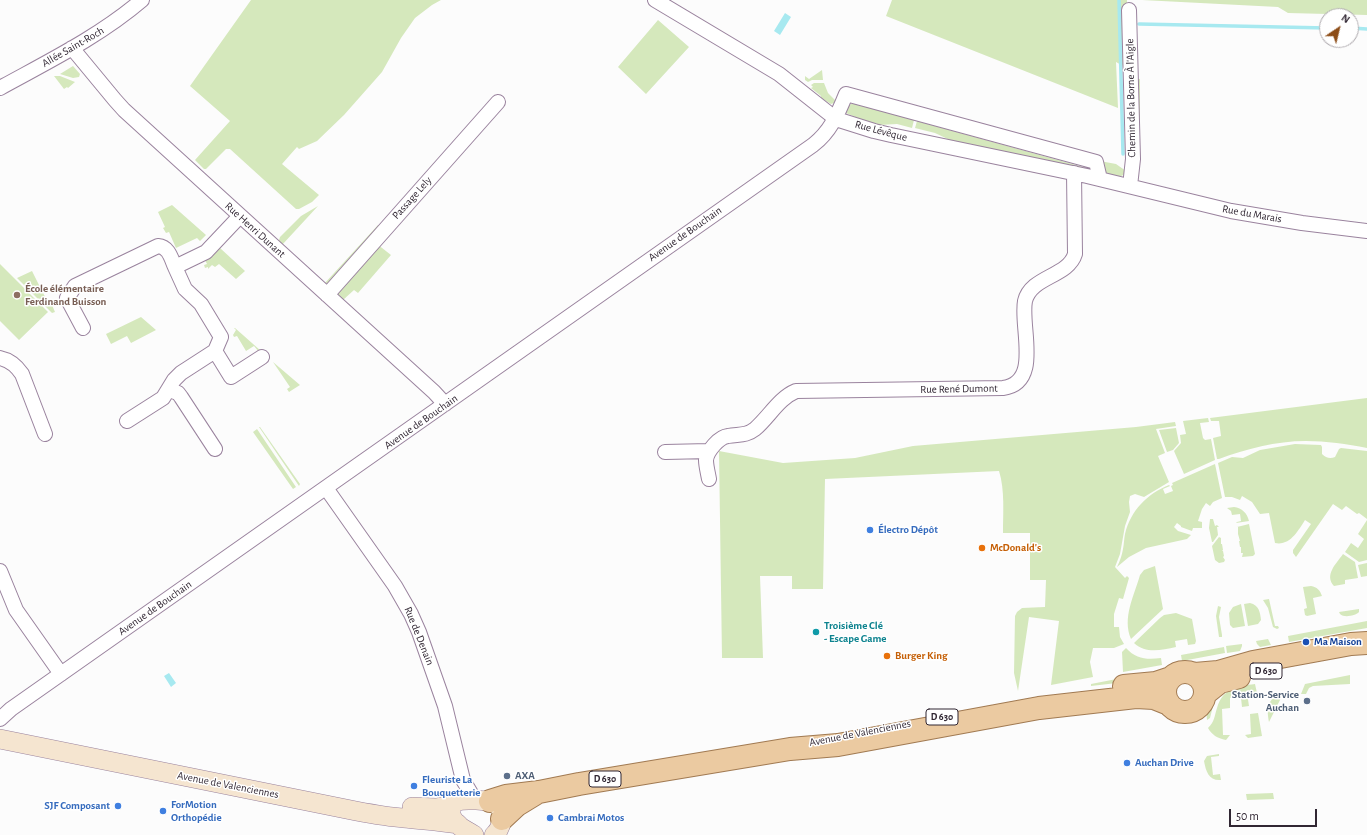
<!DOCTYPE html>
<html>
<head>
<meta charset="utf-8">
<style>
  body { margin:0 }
  #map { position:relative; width:1367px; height:835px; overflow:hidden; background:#fcfcfc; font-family:"Alegreya Sans",sans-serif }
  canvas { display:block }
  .north { position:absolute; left:1319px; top:8px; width:40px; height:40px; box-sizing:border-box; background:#fff; border:1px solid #ada9ad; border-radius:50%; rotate:35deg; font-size:11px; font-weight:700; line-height:16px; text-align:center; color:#312733 }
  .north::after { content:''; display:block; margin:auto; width:14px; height:18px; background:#8d4d17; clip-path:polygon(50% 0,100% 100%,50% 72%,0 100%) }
  .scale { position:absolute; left:1229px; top:809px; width:88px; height:18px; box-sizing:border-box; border:2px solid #312733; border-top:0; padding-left:5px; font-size:12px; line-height:14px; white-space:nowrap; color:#312733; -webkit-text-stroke:3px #fff; paint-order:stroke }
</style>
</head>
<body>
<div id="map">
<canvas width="1367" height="835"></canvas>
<div class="north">N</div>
<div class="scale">50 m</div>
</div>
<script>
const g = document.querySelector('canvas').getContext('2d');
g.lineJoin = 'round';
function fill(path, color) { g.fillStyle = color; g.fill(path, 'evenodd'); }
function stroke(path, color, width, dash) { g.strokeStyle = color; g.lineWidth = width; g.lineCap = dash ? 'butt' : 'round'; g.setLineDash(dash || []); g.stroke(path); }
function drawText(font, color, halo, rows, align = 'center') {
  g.font = font + ' "Alegreya Sans",sans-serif'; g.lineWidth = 3; g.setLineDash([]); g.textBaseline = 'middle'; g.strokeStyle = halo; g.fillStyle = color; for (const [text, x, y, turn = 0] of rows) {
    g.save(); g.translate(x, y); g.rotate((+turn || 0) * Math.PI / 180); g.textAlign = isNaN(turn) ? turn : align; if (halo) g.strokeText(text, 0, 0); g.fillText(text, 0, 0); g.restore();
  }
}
fill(new Path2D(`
  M251 0H441L432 5 415 18 401 38 382 72 344 115 317 141 299 149 297 147 282 164 319 195 312 202 299 209H296L230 149H226L206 169H204L195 160 230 121 190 86Z
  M892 0H1127V27L1125 67 1116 62 1118 108 886 16Z
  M1142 0H1367V15L1288 13 1278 7Z
  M658 20 689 47 646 94 618 67Z
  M73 66 80 74 79 77 73 78 60 74Z
  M822 70 823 80H812L808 82 805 80V76L809 79Z
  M54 76H60L75 82 68 88 67 87 64 89Z
  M1134 79H1140V132L1137 131Z
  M814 83H824L828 93 835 100 834 103 831 104 821 98V96L811 88 813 87 811 85Z
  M853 103 914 120 912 128 897 124 879 125 867 122 846 113 848 106Z
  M917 121 1094 170V171L954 142 935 133 915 128Z
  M1100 161 1116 164 1126 171C1122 180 1114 176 1106 175Z
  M172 205 206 235 200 241 197 238 176 248 169 232 166 233 163 228 165 227 158 212Z
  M318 206 282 245 279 242V240L280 237 301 216Z
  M378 225 381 227 329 283 324 284Z
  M377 244 391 255 358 293 354 290 343 300 338 295V292Z
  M221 247 220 248 245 271 236 279 219 264 215 267 212 265 208 269V267L205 268 204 265 207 264 204 258Z
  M0 264 48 312 19 340 0 321Z
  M32 271 39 285 41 284 44 289 42 291 50 306 52 305 55 312 52 313 17 278Z
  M141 317 156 330 131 343 127 336 111 344 106 334Z
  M234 328H235L261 351 259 352 254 346 246 351 237 336 234 337 233 335 236 330Z
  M273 362 300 385 289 392 287 389 290 387Z
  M1367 398V448C1347 444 1326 441 1306 441 1276 441 1246 449 1219 459H1217L1213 438 1221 436 1219 421H1211L1210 418Z
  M1208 418 1209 422 1200 423 1203 438 1205 440 1211 439 1215 460 1184 474 1174 451 1181 443 1180 435 1186 434 1183 421Z
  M1175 422 1176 426 1156 429 1165 453 1158 456 1169 482 1144 497 1135 494 1130 496 1129 502 1130 512 1125 526 1120 554 1115 567 1125 578 1127 576 1129 578 1123 599 1119 598 1114 614V627H1119L1120 637 1124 644 1114 648H1093L1090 662 1093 677 1051 685 1059 621 1029 617 1018 691 1014 673 1015 616 1017 612 1022 608 1045 607 1046 580H1030V533H1003C1003 513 1005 490 999 471L825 479 823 589H792V576H760L763 658H722L719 451 783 463 855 458 913 446 1136 427Z
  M259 427H260L300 484 299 486Z
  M1176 428 1179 443 1173 450 1167 452 1159 430Z
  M257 429 296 487 293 489 253 432Z
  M1295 444 1321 445 1322 447V454C1326 458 1330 459 1335 457L1339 449 1341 448 1367 451V519L1359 513 1357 514 1346 506 1342 510 1333 504 1296 557 1293 553V550L1311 524 1305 520C1298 531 1290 546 1275 543L1269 513 1260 514 1252 502 1242 496 1240 500 1232 497H1225L1218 463 1232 457 1243 458 1260 450Z
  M1215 464 1222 498 1213 502 1210 506 1206 503 1202 509 1198 521 1202 522V528H1193L1192 531 1181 527V526L1177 523 1174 527 1178 531 1191 535 1187 539 1146 548 1129 557 1117 567C1120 561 1122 555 1123 549 1124 544 1124 539 1125 534 1131 510 1147 494 1169 485L1170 486 1163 489 1165 494 1173 491 1171 486 1173 485 1172 483Z
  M1234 507C1242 508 1247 513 1249 521L1236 523 1237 522 1241 521 1240 514 1232 515 1231 511 1227 508Z
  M1210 519H1213L1215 526 1217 525 1219 527H1217L1218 535 1213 542H1212L1209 528Z
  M1367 520V560L1359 562 1345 552 1351 543 1358 548 1364 539 1358 534Z
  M1249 524 1255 554 1253 556 1242 557 1243 553H1241V547H1240L1239 541H1240L1238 534V527H1237Z
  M1219 537 1221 538V544H1222L1223 550 1222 551H1223L1224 556 1223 557 1225 560 1224 562 1219 563 1215 560 1212 546Z
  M1343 554 1355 562 1358 578 1345 580V584L1334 586C1324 575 1336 564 1343 554Z
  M1367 563V576L1361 577 1358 565Z
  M1155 566 1163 609 1131 639C1122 618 1134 596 1140 575L1144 570Z
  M1311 586C1317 587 1320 590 1322 596L1313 598 1316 614 1307 616 1305 615 1304 609 1307 608 1303 587Z
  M1269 599 1275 626H1278L1279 628 1277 629 1273 627 1268 608 1263 600Z
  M1250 603C1259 605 1260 612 1261 620L1258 624 1248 626 1244 604Z
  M1241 604 1245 626 1233 628 1230 625 1229 613 1233 607Z
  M1218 606 1221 607 1219 617 1222 635V637H1219L1216 616Z
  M1359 609V612C1355 616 1344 618 1340 614L1339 612Z
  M1176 613 1192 619 1196 641 1195 644 1188 645 1187 639 1175 641 1176 647C1161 650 1146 654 1134 643L1160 618 1164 615Z
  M1367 621V628L1289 642 1288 636Z
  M1268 639 1271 645 1260 647 1257 644 1256 641Z
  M1242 644V646L1240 651 1227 653 1226 646Z
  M1224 647 1225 653 1182 661 1181 655Z
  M1126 648C1136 659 1147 660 1161 658L1162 665 1123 672 1122 652Z
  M1137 675 1143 680 1091 686V684Z
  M1350 675V684L1313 686 1309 688 1306 694H1301L1305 684Z
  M1255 684 1257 693H1247L1249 706 1242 707 1241 698H1230V708L1222 709 1223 735H1230L1226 740C1217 738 1212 735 1208 728 1215 721 1214 717 1217 708 1223 688 1237 686 1255 684Z
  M1219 694 1214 702 1210 718 1207 720 1206 709 1208 703Z
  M1279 696 1281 698 1269 722C1267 711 1266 699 1279 696Z
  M1167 708 1187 724H1183L1163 709Z
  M1258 713 1262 736 1248 738 1245 735 1251 734 1250 714Z
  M1219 754V756L1211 757 1213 775 1220 774 1221 780C1209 781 1206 772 1204 761L1207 756Z
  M1273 793 1274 799 1247 800 1246 794Z`), '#d5e8bc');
fill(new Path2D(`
  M785 13 791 17 780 35 774 31Z
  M169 673 176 683 171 687 164 676Z`), '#a7e9f0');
stroke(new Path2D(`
  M1119 0 1123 154
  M1139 24 1327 28
  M1351 28 1367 29`), '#a7e9f0', 3.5);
const street = new Path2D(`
  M655 0 779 74 836 119 874 131 891 135 1087 176 1231 211 1302 223 1367 231
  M1129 10 1133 159 1130 186
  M72 48 115 100 124 110 434 392 445 404
  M0 88C49 61 100 36 142 0
  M327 295 498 102
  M83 328 67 298 75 286 158 246C169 247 171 258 175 267L206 252 240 216
  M215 351 231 377 262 357
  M0 358C10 360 16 365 22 374L45 434
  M169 390 178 393 181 397 215 449
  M127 421 163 398 174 380 181 373 215 351 221 337 201 304 185 289 175 267
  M665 452 709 451
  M709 479C708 473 706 466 706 460 707 451 719 437 728 436 739 434 746 436 755 429 769 417 779 398 796 391L1003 388C1042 383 1020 327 1025 301 1031 276 1068 277 1075 254L1074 173
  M326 488 395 586 411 614 419 632 445 706 463 780 475 800
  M0 571 16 610 61 674
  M0 719 11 709C279 522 545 332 813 145 830 132 838 114 846 94L1096 162 1100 179`);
const secondary = new Path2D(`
  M0 739C119 762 237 788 356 811 372 814 388 817 404 818 422 820 440 821 458 824
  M412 807 436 808 452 805
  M474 835C464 829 450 823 450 809L455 802C462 799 469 800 476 800 489 801 505 802 502 819 501 826 499 831 494 835`);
const primary = new Path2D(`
  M1165 692a20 20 0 1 1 40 0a20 20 0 1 1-40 0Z
  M1195 674 1218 672 1253 662 1351 644 1367 643
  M1124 686 1156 683 1171 678
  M1205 694 1220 682 1239 677
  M490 801 506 796 539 792 579 784 790 749 838 745 1039 708 1136 697 1154 698 1169 704
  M502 819 517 805 535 794`);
stroke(street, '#9a839e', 16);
stroke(secondary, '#9a839e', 20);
stroke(primary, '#a17a52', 24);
stroke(street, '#fff', 14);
stroke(secondary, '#f5e5d0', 19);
stroke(primary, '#ebcaa1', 22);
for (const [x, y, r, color] of [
  [17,295,4,"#8d6e63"],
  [870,530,4,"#3f7fe0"],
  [982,548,4,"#e8710a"],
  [816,632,4,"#0f9aa8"],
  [1306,642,4,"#1a4fb4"],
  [887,656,4,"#e8710a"],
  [1307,701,4,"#5c6f8a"],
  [1127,763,4,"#3f7fe0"],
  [507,776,4,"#5c6f8a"],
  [414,786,4,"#3f7fe0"],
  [118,806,4,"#3f7fe0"],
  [163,811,4,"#3f7fe0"],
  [550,818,4,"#3f7fe0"]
]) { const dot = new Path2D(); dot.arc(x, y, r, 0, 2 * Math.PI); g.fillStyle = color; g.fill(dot); stroke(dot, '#fff', 1.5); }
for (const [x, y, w] of [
  [1266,671,32],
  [942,717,32],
  [605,779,32]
]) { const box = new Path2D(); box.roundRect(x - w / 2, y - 8, w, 16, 3); g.fillStyle = '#fff'; g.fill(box); stroke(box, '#312733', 1); }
drawText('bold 10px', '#312733', null, [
  ["D 630",1266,671],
  ["D 630",942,717],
  ["D 630",605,779]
]);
drawText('11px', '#312733', '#fff', [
  ["Allée Saint-Roch",73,47,-30],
  ["Chemin de la Borne À l'Aigle",1131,98,-91],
  ["Rue Lévêque",881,131,15],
  ["Passage Lely",412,198,-48],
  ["Rue du Marais",1252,214,10],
  ["Rue Henri Dunant",255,230,42],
  ["Avenue de Bouchain",685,234,-35],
  ["Rue René Dumont",959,389,-1],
  ["Avenue de Bouchain",421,422,-35],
  ["Avenue de Bouchain",155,608,-35],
  ["Rue de Denain",419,636,68],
  ["Avenue de Valenciennes",860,733,-11],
  ["Avenue de Valenciennes",228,785,11]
]);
drawText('bold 11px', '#785e54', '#fff', [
  ["École élémentaire",25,289],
  ["Ferdinand Buisson",25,302]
], 'left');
drawText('bold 11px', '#366cbe', '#fff', [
  ["Électro Dépôt",878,530],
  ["Auchan Drive",1135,763],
  ["Fleuriste La",422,780],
  ["Bouquetterie",422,793],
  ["ForMotion",171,805],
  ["Orthopédie",171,818],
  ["SJF Composant",110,806,"right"],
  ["Cambrai Motos",558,818]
], 'left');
drawText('bold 11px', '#c56008', '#fff', [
  ["McDonald's",990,548],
  ["Burger King",895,656]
], 'left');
drawText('bold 11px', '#0d838f', '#fff', [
  ["Troisième Clé",824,626],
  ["- Escape Game",824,639]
], 'left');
drawText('bold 11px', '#164399', '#fff', [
  ["Ma Maison",1314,642]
], 'left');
drawText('bold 11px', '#4e5e75', '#fff', [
  ["Station-Service",1299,695],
  ["Auchan",1299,708],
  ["AXA",515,776,"left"]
], 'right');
</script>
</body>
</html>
